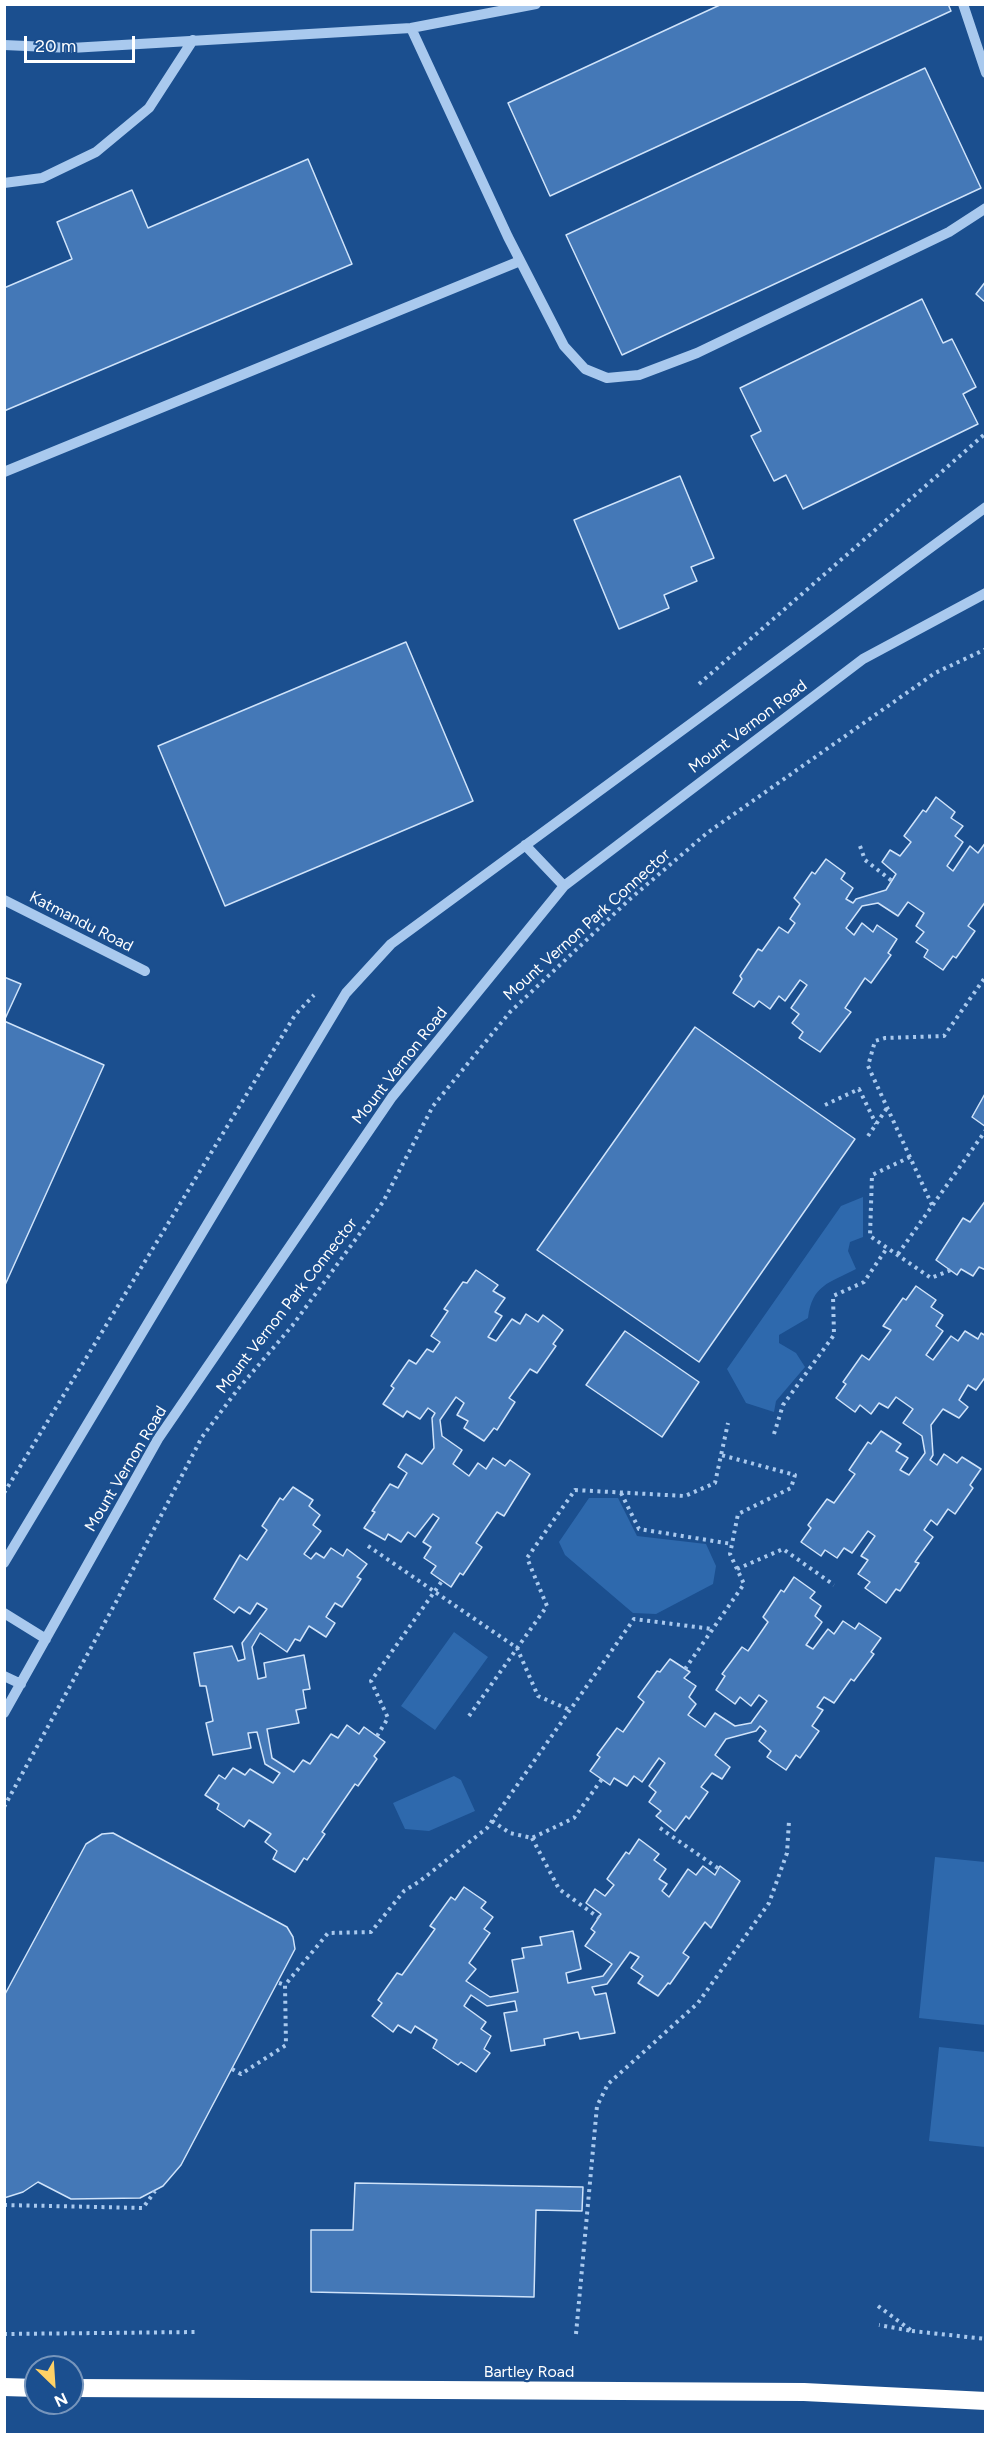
<!DOCTYPE html>
<html>
<head>
<meta charset="utf-8">
<style>
  body { margin:0 }
  #map { position:relative; width:990px; height:2439px; overflow:hidden; background:#1b4f8f; font-family:Figtree,sans-serif }
  canvas { display:block }
  .frame { position:absolute; inset:0; border:6px solid #fff; pointer-events:none }
  .north { position:absolute; left:24px; top:2355px; width:60px; height:60px; box-sizing:border-box; background:#1b4f8f; border:2px solid #7695bc; border-radius:50%; rotate:155deg; font-size:16px; font-weight:700; line-height:24px; text-align:center; color:#fff }
  .north::after { content:''; display:block; margin:auto; width:21px; height:27px; background:#ffd166; clip-path:polygon(50% 0,100% 100%,50% 72%,0 100%) }
  .scale { position:absolute; left:24px; top:36px; width:111px; height:27px; box-sizing:border-box; border:3px solid #fff; border-top:0; padding-left:8px; font-size:18px; line-height:21px; white-space:nowrap; color:#fff; -webkit-text-stroke:4px #1b4f8f; paint-order:stroke }
</style>
</head>
<body>
<div id="map">
<canvas width="990" height="2439"></canvas>
<div class="frame"></div>
<div class="north">N</div>
<div class="scale">20 m</div>
</div>
<script>
const g = document.querySelector('canvas').getContext('2d');
g.lineJoin = 'round';
function fill(path, color) { g.fillStyle = color; g.fill(path, 'evenodd'); }
function stroke(path, color, width, dash) { g.strokeStyle = color; g.lineWidth = width; g.lineCap = dash ? 'butt' : 'round'; g.setLineDash(dash || []); g.stroke(path); }
function drawText(font, color, halo, rows, align = 'center') {
  g.font = font + ' Figtree,sans-serif'; g.lineWidth = 4.5; g.setLineDash([]); g.textBaseline = 'middle'; g.strokeStyle = halo; g.fillStyle = color; for (const [text, x, y, turn = 0] of rows) {
    g.save(); g.translate(x, y); g.rotate((+turn || 0) * Math.PI / 180); g.textAlign = isNaN(turn) ? turn : align; if (halo) g.strokeText(text, 0, 0); g.fillText(text, 0, 0); g.restore();
  }
}
fill(new Path2D(`
  M863 1197V1237L850 1242 848 1251 856 1269C829 1283 812 1285 808 1318L779 1335V1343L796 1353 805 1367 776 1401 774 1412 746 1403 727 1369 841 1206Z
  M589 1498H618L637 1536 706 1544 716 1566 713 1584 656 1614 633 1613 565 1555 559 1542Z
  M454 1632 488 1657 435 1730 401 1706Z
  M454 1776 461 1780 475 1811 429 1831 405 1829 393 1803Z
  M935 1857 985 1862V2025L919 2018Z
  M939 2047 985 2052V2147L929 2141Z`), '#2e69ad');
const building = new Path2D(`
  M722 4H948L951 11 550 196 508 103Z
  M925 68 981 188 622 355 566 235Z
  M308 159 352 264 4 411V288L72 259 57 222 132 190 148 228Z
  M986 281V303L976 294Z
  M922 299 943 343 952 339 976 387 963 394 978 424 803 509 786 475 774 481 751 436 761 431 740 388Z
  M680 476 714 558 691 567 697 581 664 595 669 608 619 629 574 520Z
  M406 642 473 801 225 906 158 746Z
  M936 797 955 812 951 818 963 826 955 836 963 842 947 866 953 871 970 846 978 853 986 842V901L968 926 975 931 956 958 953 956 943 970 924 957 928 950 916 942 924 932 916 926 924 913 908 902 898 916 878 903 862 906 846 928 854 935 862 923 873 932 877 925 897 939 888 953 891 955 871 983 865 978 845 1008 851 1012 820 1052 799 1038 803 1032 792 1023 799 1014 791 1008 807 985 800 980 785 1001 779 996 770 1009 759 1001 754 1007 733 993 742 979 740 976 758 949 762 951 779 927 788 933 795 923 790 919 800 904 794 898 812 872 815 874 826 859 845 873 841 879 853 888 846 899 853 903 856 899 886 890 896 874 882 862 890 850 900 856 911 842 904 836 923 810 926 812Z
  M4 977 21 984 4 1021Z
  M4 1021 104 1065 5 1285H4Z
  M695 1027 855 1139 699 1362 537 1250Z
  M986 1092V1127L972 1117Z
  M986 1200V1270L979 1267 973 1276 961 1269 957 1275 936 1260 963 1218 970 1222Z
  M476 1270 498 1285 493 1291 505 1298 495 1312 502 1316 488 1337 496 1341 512 1319 520 1324 526 1314 538 1322 543 1315 563 1330 553 1344 556 1346 537 1373 530 1369 509 1398 515 1402 497 1430 494 1428 484 1441 464 1428 468 1421 457 1415 464 1403 456 1397 440 1420 442 1436 462 1450 453 1464 469 1476 478 1463 486 1469 493 1458 505 1466 510 1460 530 1474 504 1516 497 1512 476 1543 482 1547 463 1575 460 1573 451 1587 431 1573 436 1566 424 1558 431 1547 423 1542 439 1518 433 1514 415 1537 408 1532 401 1542 388 1534 385 1540 364 1528 375 1512 372 1511 390 1484 398 1488 407 1473 398 1467 406 1454 422 1464 434 1448 432 1418 435 1413 428 1408 420 1419 407 1411 403 1417 383 1404 394 1388 391 1386 409 1360 416 1364 427 1349 433 1352 440 1342 431 1336 448 1311 444 1309 463 1282 467 1283Z
  M916 1286 936 1300 931 1307 943 1315 936 1326 943 1331 926 1355 933 1360 951 1336 958 1341 965 1331 978 1339 981 1333 986 1336V1376L976 1390 968 1385 959 1400 968 1407 959 1418 943 1409 931 1425 933 1455 930 1460 937 1465 944 1454 957 1463 962 1457 981 1469 970 1485 973 1488 955 1514 948 1509 937 1525 931 1520 924 1530 933 1537 915 1562 919 1563 900 1591 896 1589 886 1603 865 1588 870 1582 858 1574 868 1560 861 1556 875 1536 868 1531 852 1553 844 1548 837 1558 825 1550 821 1556 801 1542 811 1528 808 1525 827 1499 834 1503 855 1474 849 1470 868 1442 871 1444 881 1431 901 1444 896 1451 908 1458 900 1470 909 1475 925 1453 922 1436 903 1423 913 1409 896 1397 888 1408 879 1403 871 1414 860 1405 855 1412 836 1398 846 1384 843 1382 862 1355 869 1360 891 1330 883 1326 903 1298 906 1300Z
  M625 1331 699 1382 662 1437 586 1385Z
  M293 1487 313 1500 309 1506 320 1515 313 1525 321 1531 304 1554 311 1559 316 1553 324 1558 331 1548 343 1556 347 1549 367 1564 357 1577 361 1579 342 1607 335 1603 326 1617 335 1623 326 1637 309 1626 300 1641 295 1639 287 1652 260 1633 252 1647 258 1679 266 1677 264 1663 304 1655 310 1689 303 1690 306 1708 296 1710 299 1723 267 1729 272 1758 294 1772 303 1760 310 1764 331 1734 338 1738 347 1725 359 1734 364 1727 385 1742 374 1756 377 1759 358 1786 355 1784 322 1832 325 1834 307 1860 304 1858 295 1872 273 1859 277 1851 265 1842 271 1834 249 1820 244 1827 217 1809 219 1804 205 1795 219 1775 225 1779 233 1768 245 1775 250 1769 273 1783 280 1773 265 1764 257 1732 248 1733 251 1748 213 1755 206 1723 213 1721 206 1686H200L194 1653 232 1646 238 1661 245 1659 242 1643 267 1609 257 1603 250 1614 239 1607 234 1613 214 1599 240 1555 247 1560 267 1530 262 1526 280 1498 283 1500Z
  M794 1577 815 1592 810 1598 821 1606 815 1616 822 1622 806 1645 813 1649 828 1629 834 1634 843 1621 855 1629 859 1623 881 1638 871 1652 874 1654 854 1681 851 1679 834 1703 824 1697 817 1707 823 1710 812 1726 819 1731 800 1758 796 1755 786 1770 767 1757 771 1751 759 1741 766 1731 760 1726 756 1731 726 1739 715 1755 730 1767 722 1779 712 1773 701 1787 708 1792 689 1819 686 1816 675 1831 656 1816 661 1811 649 1802 656 1792 649 1786 665 1763 659 1758 642 1782 634 1776 627 1786 614 1778 610 1785 590 1771 600 1757 597 1755 617 1728 623 1732 644 1702 638 1697 657 1671 660 1672 670 1659 690 1672 684 1678 696 1686 689 1697 696 1704 688 1715 705 1727 715 1713 735 1726 751 1723 767 1701 759 1695 751 1706 740 1697 735 1704 716 1690 725 1676 722 1674 742 1647 748 1651 768 1622 763 1617 781 1590 784 1592Z
  M113 1833 287 1927 293 1937 295 1949 181 2165 163 2186 140 2198 71 2199 38 2182 23 2192 4 2198V1996L86 1844 102 1834Z
  M639 1839 659 1854 654 1860 666 1869 659 1879 667 1884 662 1891 669 1897 688 1869 696 1875 703 1866 715 1875 720 1866 740 1881 711 1928 705 1922 683 1953 689 1957 670 1984 668 1983 658 1996 638 1983 643 1976 631 1968 639 1957 630 1952 607 1984 592 1987 595 1995 606 1993 615 2033 580 2039 578 2032 544 2039 545 2045 511 2051 504 2013 517 2011 515 2001 487 2006 471 1995 464 2006 486 2022 481 2029 491 2036 484 2049 490 2053 476 2072 461 2062 458 2065 433 2048 437 2040 415 2026 411 2033 398 2025 393 2032 372 2016 382 2003 378 2000 397 1973 402 1975 435 1929 430 1926 451 1897 455 1900 464 1887 486 1902 481 1908 493 1917 484 1929 490 1933 469 1963 476 1969 466 1981 490 1997 518 1992 512 1960 524 1958 522 1948 542 1945 540 1937 573 1931 581 1969 566 1973 568 1983 603 1976 612 1964 585 1946 595 1932 591 1929 601 1914 586 1903 595 1889 605 1896 614 1885 607 1879 626 1852 629 1854Z
  M355 2183 583 2187 582 2211 536 2210 534 2297 311 2292V2230H353Z`);
fill(building, '#4478b7');
stroke(building, '#cfe3fa', 1.5);
stroke(new Path2D(`
  M699 684 986 433
  M860 846 865 860 892 881
  M825 1105 859 1089 876 1124
  M868 1136 887 1108
  M910 1157 872 1175 870 1236 931 1278 951 1270
  M932 1205 868 1066 875 1041 885 1038 944 1036 986 976
  M898 1254 986 1130
  M774 1434 783 1405 834 1335 833 1296 864 1282 887 1248
  M4 1493 295 1015 314 995
  M621 1493 639 1529 732 1544
  M368 1546 517 1648 538 1696 570 1710
  M737 1569 783 1549 834 1585
  M685 1669 744 1584 730 1554 738 1514 791 1488 795 1475 721 1455
  M469 1716 547 1606 527 1558 575 1490 685 1496 715 1483 728 1423
  M377 1736 388 1718 371 1681 442 1581
  M4 1807 116 1602 202 1437 238 1389 292 1326 383 1202 433 1106 510 1012 630 899 707 833 935 673 986 649
  M492 1821 510 1833 532 1838 574 1818 602 1779
  M660 1828 719 1869
  M532 1838 559 1889 599 1918
  M279 1983 285 1985
  M232 2069 241 2074 286 2045 285 1985 328 1933 371 1932 404 1891 420 1881 487 1828 634 1619 712 1629
  M4 2205 143 2208 155 2191
  M878 2306 912 2331 879 2325
  M912 2331 986 2339
  M4 2334 196 2332
  M576 2334 597 2106 608 2084 698 2003 769 1903 787 1853 789 1821`), '#a9c9ee', 4, [3, 4.5]);
stroke(new Path2D(`
  M963 4 986 73
  M411 28 508 237 564 346 585 369 607 378 639 375 697 353 949 232 986 208
  M4 45 71 48 411 28 536 4
  M4 183 42 178 96 152 149 108 193 40
  M4 472 520 261
  M525 845 564 886
  M4 900 145 971
  M4 1563 346 993 391 944 986 507
  M4 1613 46 1639
  M4 1676 21 1684
  M4 1713 158 1439 392 1097 564 886 863 659 986 593`), '#a9c9ee', 10);
stroke(new Path2D(`
  M4 2387 36 2388
  M72 2388 804 2392 986 2401`), '#fff', 18);
drawText('16px', '#fff', '#1b4f8f', [
  ["Mount Vernon Road",748,727,-37],
  ["Katmandu Road",81,922,27],
  ["Mount Vernon Park Connector",587,925,-42],
  ["Mount Vernon Road",400,1066,-52],
  ["Mount Vernon Park Connector",287,1306,-52],
  ["Mount Vernon Road",126,1469,-59],
  ["Bartley Road",529,2372]
]);
</script>
</body>
</html>
